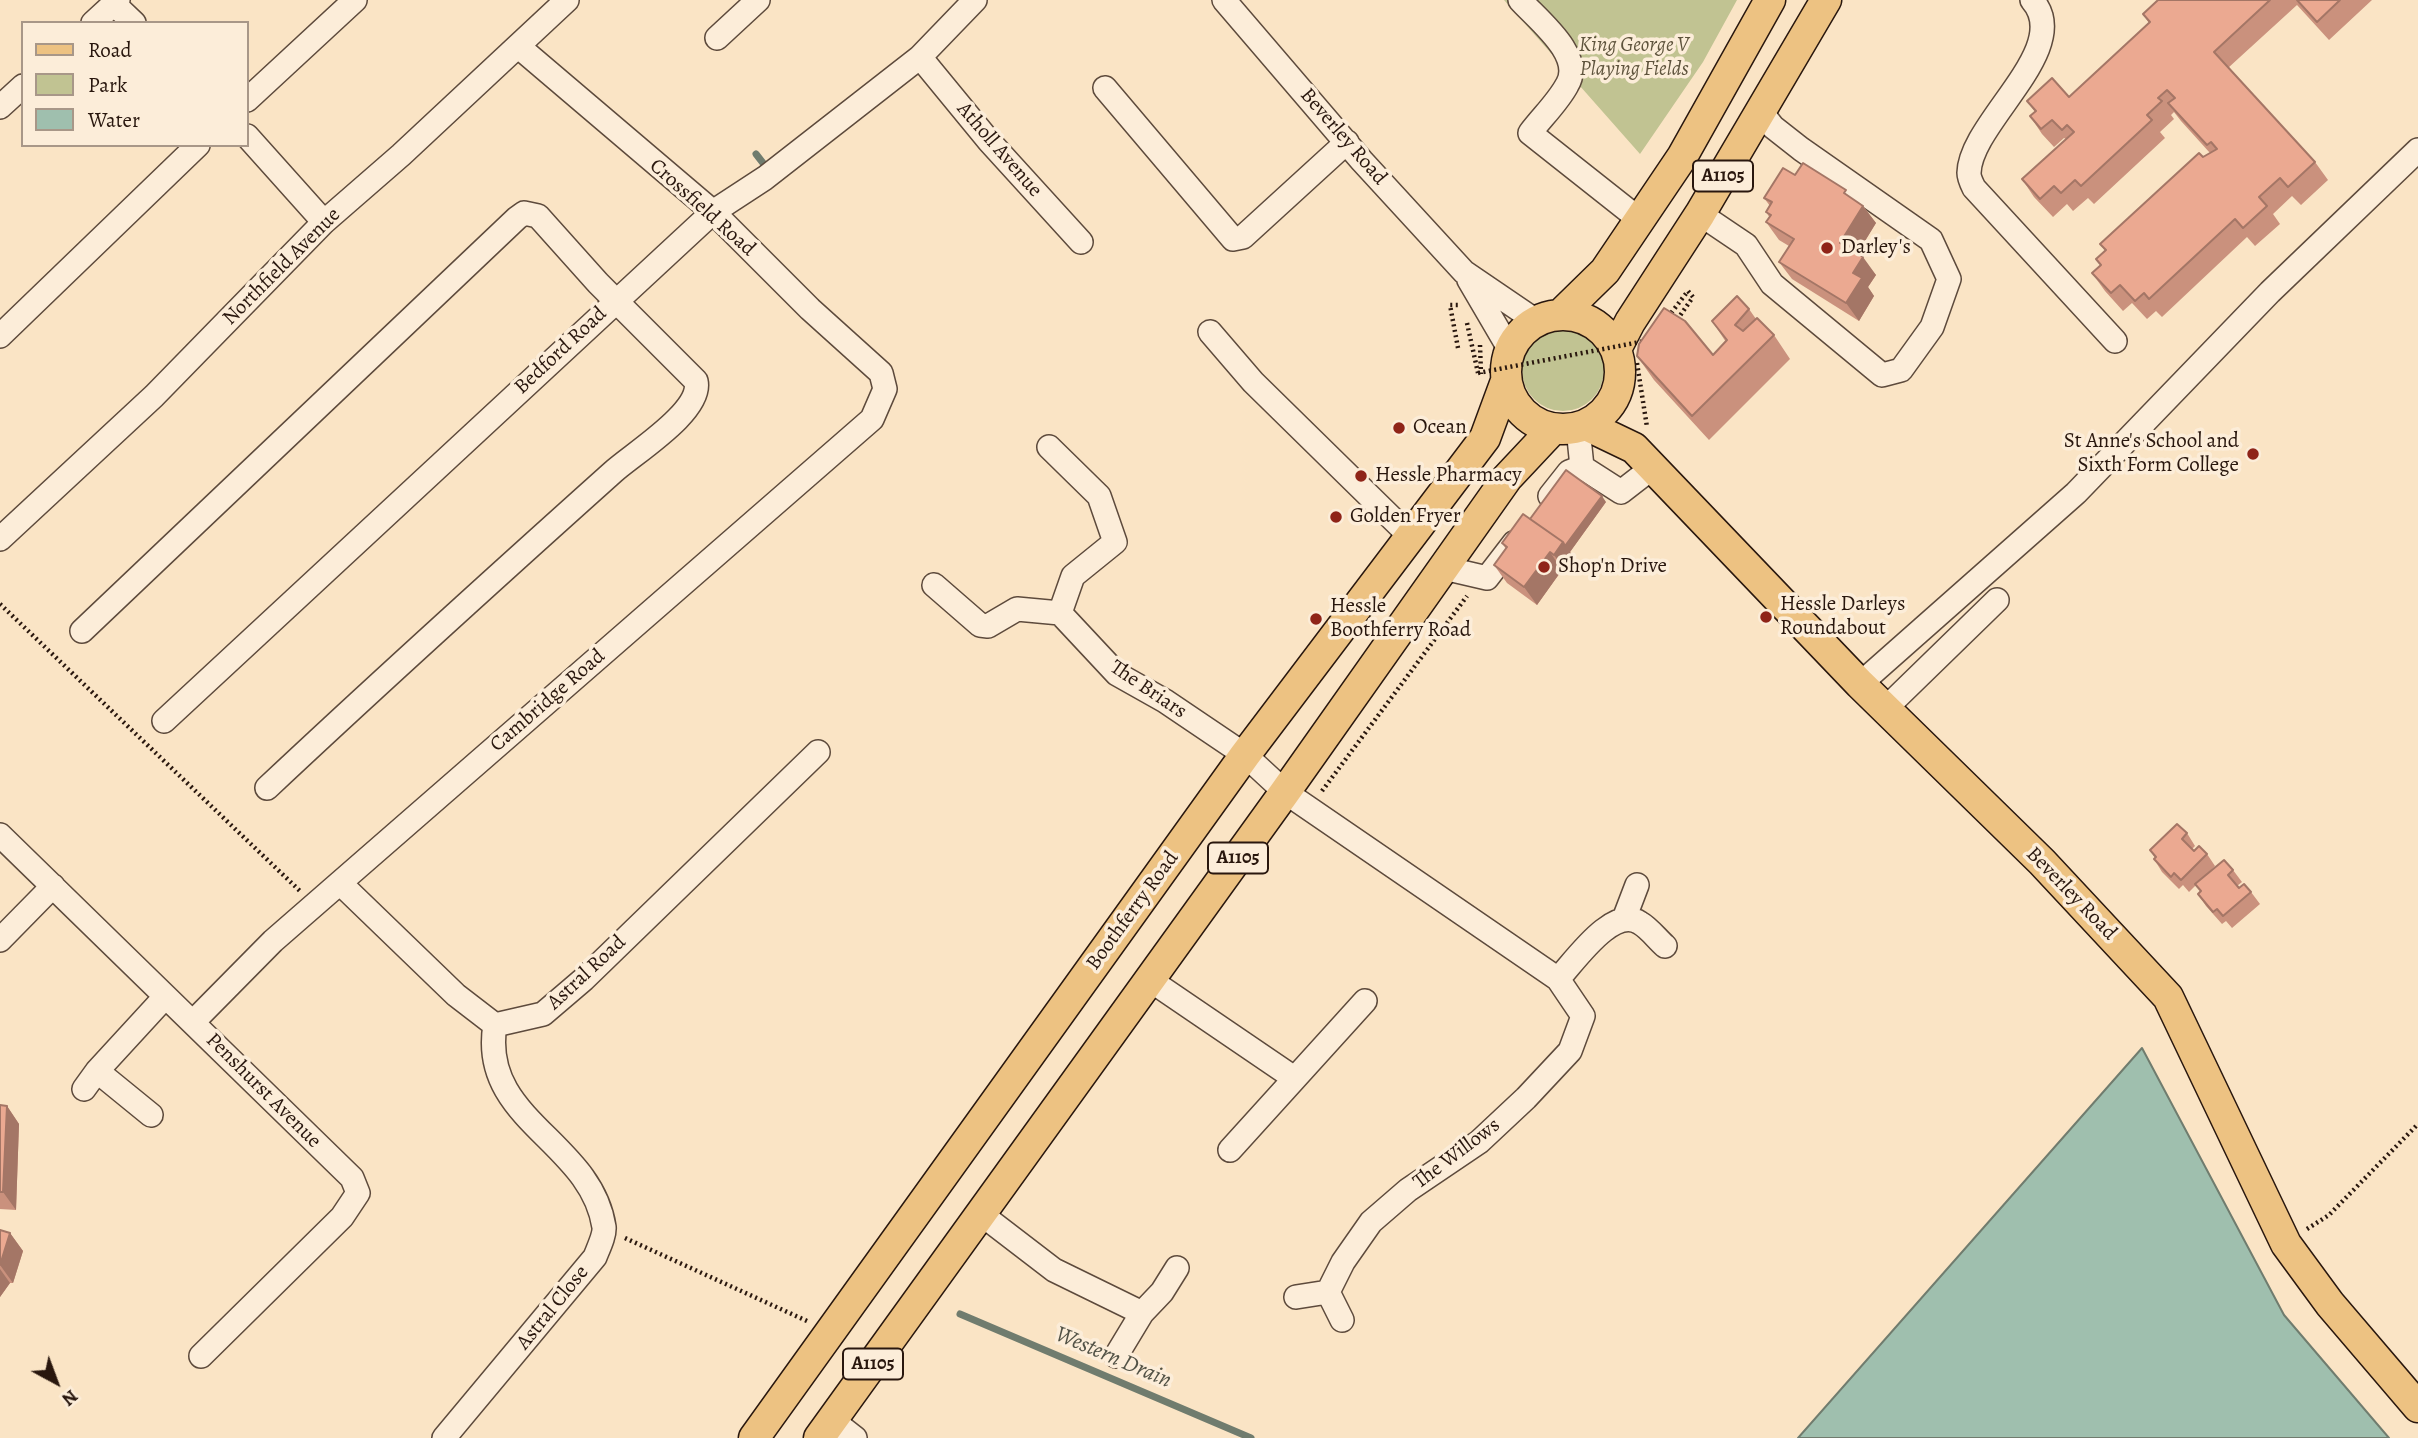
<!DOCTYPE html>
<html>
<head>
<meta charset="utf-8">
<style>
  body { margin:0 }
  #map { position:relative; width:2418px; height:1438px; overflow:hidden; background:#fae4c5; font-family:Alegreya,serif }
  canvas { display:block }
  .legend { position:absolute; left:21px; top:21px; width:228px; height:126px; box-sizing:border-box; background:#fcedd9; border:2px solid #a89788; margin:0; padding:9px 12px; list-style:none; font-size:21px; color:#29170e }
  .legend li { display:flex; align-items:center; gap:14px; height:35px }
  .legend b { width:35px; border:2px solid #a89788 }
  .north { position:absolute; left:21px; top:1347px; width:70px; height:70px; -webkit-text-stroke:5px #fcedd9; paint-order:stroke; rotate:139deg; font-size:19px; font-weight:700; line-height:28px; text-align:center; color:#29170e }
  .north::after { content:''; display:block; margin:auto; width:24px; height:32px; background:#29170e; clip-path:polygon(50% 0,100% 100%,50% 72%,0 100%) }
</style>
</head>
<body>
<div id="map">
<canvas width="2418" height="1438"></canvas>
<ul class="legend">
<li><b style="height:9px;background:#edc282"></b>Road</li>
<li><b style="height:19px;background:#c1c392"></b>Park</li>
<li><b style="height:19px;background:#9fbfae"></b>Water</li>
</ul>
<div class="north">N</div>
</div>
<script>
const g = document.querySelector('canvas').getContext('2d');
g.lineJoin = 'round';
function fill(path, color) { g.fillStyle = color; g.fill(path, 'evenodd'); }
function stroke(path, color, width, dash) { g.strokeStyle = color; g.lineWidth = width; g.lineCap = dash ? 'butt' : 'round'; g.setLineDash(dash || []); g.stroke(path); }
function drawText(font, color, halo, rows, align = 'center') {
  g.font = font + ' Alegreya,serif'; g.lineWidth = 7; g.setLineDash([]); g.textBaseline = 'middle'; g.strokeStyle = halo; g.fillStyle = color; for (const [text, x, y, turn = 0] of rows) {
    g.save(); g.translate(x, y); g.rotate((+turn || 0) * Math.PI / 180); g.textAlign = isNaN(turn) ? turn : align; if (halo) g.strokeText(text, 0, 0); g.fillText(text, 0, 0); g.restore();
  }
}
fill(new Path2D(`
  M1504 0H1737L1703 62 1640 154Z
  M1522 370a41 41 0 1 1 82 0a41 41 0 1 1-82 0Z`), '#c1c392');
const water = new Path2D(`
  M2142 1048 2284 1315 2389 1438H1798Z`);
fill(water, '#9fbfae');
stroke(water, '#707c6e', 2);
stroke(new Path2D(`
  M756 154 770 172
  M960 1314 1251 1438`), '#707c6e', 7);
const minor = new Path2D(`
  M1224 0 1362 161 1464 272 1536 321
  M1520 0C1538 20 1585 56 1567 85 1558 102 1542 117 1530 133L1640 220
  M2032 0C2075 48 1970 122 1969 173 1969 177 1972 184 1974 188L2115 341
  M114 4 134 23
  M93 23 118 0
  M717 38 758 0
  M920 57 989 141 1081 242
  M1105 88 1233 239 1243 237 1347 142
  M247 100 355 0
  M0 107 23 86
  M247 136 324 222
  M1700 214 1746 245 1772 284 1882 375 1901 370 1932 327 1949 279 1931 240 1801 149 1773 127 1762 113
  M1469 280 1510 350
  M1210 332 1253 382 1410 536
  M0 336 198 145
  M1049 447 1099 496 1115 542 1073 576 1060 613 1117 674 1165 701 1245 755 1285 792 1558 979 1583 1016 1570 1051 1526 1098 1479 1142 1408 1190 1371 1222 1343 1262 1328 1292
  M1582 467 1621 492 1652 468
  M1550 496 1569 472 1582 467 1578 428
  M0 539 154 396 324 222 401 155 567 0
  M1444 568 1487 578 1514 543
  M934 585 980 625 988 626 1017 609 1060 613
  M82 631 517 218 524 213 538 216 598 283 696 381C703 411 634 453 613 472 497 576 381 681 267 788
  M1860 684 2076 493 2270 292 2418 150
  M1885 709 1997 600
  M164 721 713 212 765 178 920 57 975 0
  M0 835 352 1178 358 1193 342 1217 201 1356
  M341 884 456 995 495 1025
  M1624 919 1637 885
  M0 940 53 886
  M1558 979C1575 961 1613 905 1640 923 1649 928 1657 939 1665 946
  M1150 980 1294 1078
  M193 1022 273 941 872 419 885 389 881 373 810 309 713 212 519 47
  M495 1025 543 1014 584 979 818 752
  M97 1071 151 1115
  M84 1089 97 1071 165 997
  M1230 1150 1365 1001
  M981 1214 1054 1270 1142 1313
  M1296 1297 1328 1292 1342 1320
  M1116 1356 1142 1313 1162 1292 1177 1268
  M832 1420 855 1438
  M444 1438 595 1257C598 1249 605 1235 604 1227 591 1141 479 1120 495 1025`);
const major = new Path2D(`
  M1506 372a57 57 0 1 1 114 0a57 57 0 1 1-114 0Z
  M1560 315 1605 271 1682 157 1770 0
  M1616 349 1630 322 1700 214 1826 0
  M1586 425 1634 448 1860 684 2042 862 2168 997 2286 1244 2330 1304 2418 1407
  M754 1438 1245 755 1485 438 1506 381
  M819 1438 1285 792 1507 478 1553 429`);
stroke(minor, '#5d4a3c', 26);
stroke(major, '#29170e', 33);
stroke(new Path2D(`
  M1668 317 1688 291 1693 297 1677 320
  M1467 323 1478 373
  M1480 345 1481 374
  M1458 348 1450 305H1458
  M1637 363 1647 427
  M0 604 300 891
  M1322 791 1467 596
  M2307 1229 2329 1215 2418 1124
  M625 1238 807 1321`), '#29170e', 4.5, [2, 3.5]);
stroke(minor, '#fcedd9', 23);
stroke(major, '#edc282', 30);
stroke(new Path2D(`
  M1478 373 1645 341`), '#29170e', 4.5, [2, 3.5]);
fill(new Path2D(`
  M2158 0H2372L2329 40 2297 5 2228 68 2315 162 2328 180 2301 205 2292 196 2273 214 2280 224 2255 246 2247 237 2162 317 2156 311 2147 319 2132 303 2123 311 2105 291 2092 273 2101 265 2096 259 2105 251 2100 244 2203 157 2210 153 2181 121 2174 112 2171 115 2174 119 2160 132 2165 138 2094 204 2088 198 2073 211 2067 204 2053 217 2034 197 2022 179 2066 139 2064 138 2054 147 2042 134 2030 116 2035 112 2027 101 2069 97 2149 23 2143 14Z
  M1795 175 1852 199 1863 206 1876 223 1857 253 1876 275 1868 287 1874 296 1859 321 1792 279 1779 262 1789 246 1779 240 1766 222 1770 218 1766 212 1770 206 1764 198Z
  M1749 309 1756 319 1774 335 1790 359 1709 440 1654 380 1637 356 1713 355 1726 342 1712 321Z
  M1606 502 1570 552 1575 560 1566 572 1562 570 1537 605 1507 583 1494 565 1506 549 1502 543 1530 519Z
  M2187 833 2195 846 2192 849 2194 851 2207 854 2215 866 2204 877 2233 870 2242 882 2237 886 2239 888 2251 892 2260 904 2232 928 2226 921 2222 924 2206 906 2198 894 2201 892 2196 885 2189 892 2183 885 2179 889 2162 872 2154 859 2155 858 2150 850Z
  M0 1105 7 1106 19 1124 16 1210 0 1209Z
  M0 1230 10 1233 23 1251 13 1283H10L0 1297Z`), '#ca917d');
fill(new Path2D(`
  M1863 206 1876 223 1853 261 1840 243Z
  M1863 257 1876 275 1868 287 1874 296 1859 321 1846 303 1853 273Z
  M1602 496 1606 502 1570 552 1575 560 1566 572 1554 555 1563 542Z
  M1550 552 1562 570 1537 605 1524 587Z
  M7 1106 19 1124 16 1210 3 1192Z
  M10 1233 23 1251 13 1283 0 1265Z
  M0 1269 10 1283 0 1297Z`), '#a47666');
const building = new Path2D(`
  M2158 0H2270L2214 52 2315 162 2288 187 2280 178 2259 197 2267 206 2243 228 2235 219 2149 299 2144 293 2135 301 2120 285 2111 293 2092 273 2101 265 2096 259 2106 250 2100 244 2199 153 2203 157 2217 149 2211 142 2207 145 2168 103 2175 98 2167 90 2158 98 2162 101 2147 115 2152 120 2081 186 2075 180 2061 193 2054 186 2040 199 2022 179 2074 132 2067 125 2062 130 2052 120 2041 129 2030 116 2036 111 2027 101 2052 78 2069 97 2150 22 2143 14Z
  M2297 0H2340L2317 22Z
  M1803 163 1846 190 1844 193 1863 206 1840 243 1863 257 1853 273 1862 278 1846 303 1779 262 1794 239 1766 222 1771 215 1766 212 1772 202 1764 198 1783 168 1795 175Z
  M1737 296 1749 309 1735 325 1743 331 1757 318 1774 335 1692 416 1637 356 1639 344 1664 308 1685 321 1713 355 1727 340 1712 321Z
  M1566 470 1602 496 1565 546 1563 542 1530 519Z
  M1523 514 1563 542 1554 555 1550 552 1524 587 1494 565 1507 547 1502 543Z
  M2177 824 2187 833 2182 839 2194 851 2199 846 2207 854 2181 880 2174 873 2171 877 2154 859 2156 857 2150 850Z
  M2224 860 2233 870 2228 875 2239 888 2244 884 2251 892 2223 916 2217 909 2213 912 2198 894 2201 891 2195 884Z
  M0 1105 7 1106 3 1192H0Z
  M0 1230 10 1233 0 1265Z`);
fill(building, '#eba991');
stroke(building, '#a47666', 2);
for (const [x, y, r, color] of [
  [1827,248,7,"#8f2418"],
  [1399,428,7,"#8f2418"],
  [2253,454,7,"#8f2418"],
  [1361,476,7,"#8f2418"],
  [1336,517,7,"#8f2418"],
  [1544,567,7,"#8f2418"],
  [1766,617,7,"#8f2418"],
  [1316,619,7,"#8f2418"]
]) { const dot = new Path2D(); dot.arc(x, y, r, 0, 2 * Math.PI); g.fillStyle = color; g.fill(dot); stroke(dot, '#fcedd9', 2.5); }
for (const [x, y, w] of [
  [1723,176,60],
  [1238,858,60],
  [873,1364,60]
]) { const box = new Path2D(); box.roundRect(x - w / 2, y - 15.5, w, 31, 5); g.fillStyle = '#fcedd9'; g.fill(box); stroke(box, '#29170e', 2); }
drawText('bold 19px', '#29170e', null, [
  ["A1105",1723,176],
  ["A1105",1238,858],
  ["A1105",873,1364]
]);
drawText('italic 21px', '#5e533c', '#fcedd9', [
  ["King George V",1634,46],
  ["Playing Fields",1634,70]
]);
drawText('21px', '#29170e', '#fcedd9', [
  ["Beverley Road",1343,137,49],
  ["Atholl Avenue",999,150,49],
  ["Crossfield Road",702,208,42],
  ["Northfield Avenue",282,267,-45],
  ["Bedford Road",561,351,-43],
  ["The Briars",1148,690,34],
  ["Cambridge Road",548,701,-41],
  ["Beverley Road",2071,894,46],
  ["Boothferry Road",1133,911,-54],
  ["Astral Road",587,973,-43],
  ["Penshurst Avenue",263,1091,45],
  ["The Willows",1457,1154,-37],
  ["Astral Close",553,1308,-51]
]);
drawText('21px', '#29170e', '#fcedd9', [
  ["Darley's",1841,248],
  ["Ocean",1413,428],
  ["St Anne's School and",2239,442,"right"],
  ["Sixth Form College",2239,466,"right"],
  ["Hessle Pharmacy",1375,476],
  ["Golden Fryer",1350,517],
  ["Shop'n Drive",1558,567],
  ["Hessle Darleys",1780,605],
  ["Roundabout",1780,629],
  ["Hessle",1330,607],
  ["Boothferry Road",1330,631]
], 'left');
drawText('italic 23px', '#525246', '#fcedd9', [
  ["Western Drain",1113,1358,23]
]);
</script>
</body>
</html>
